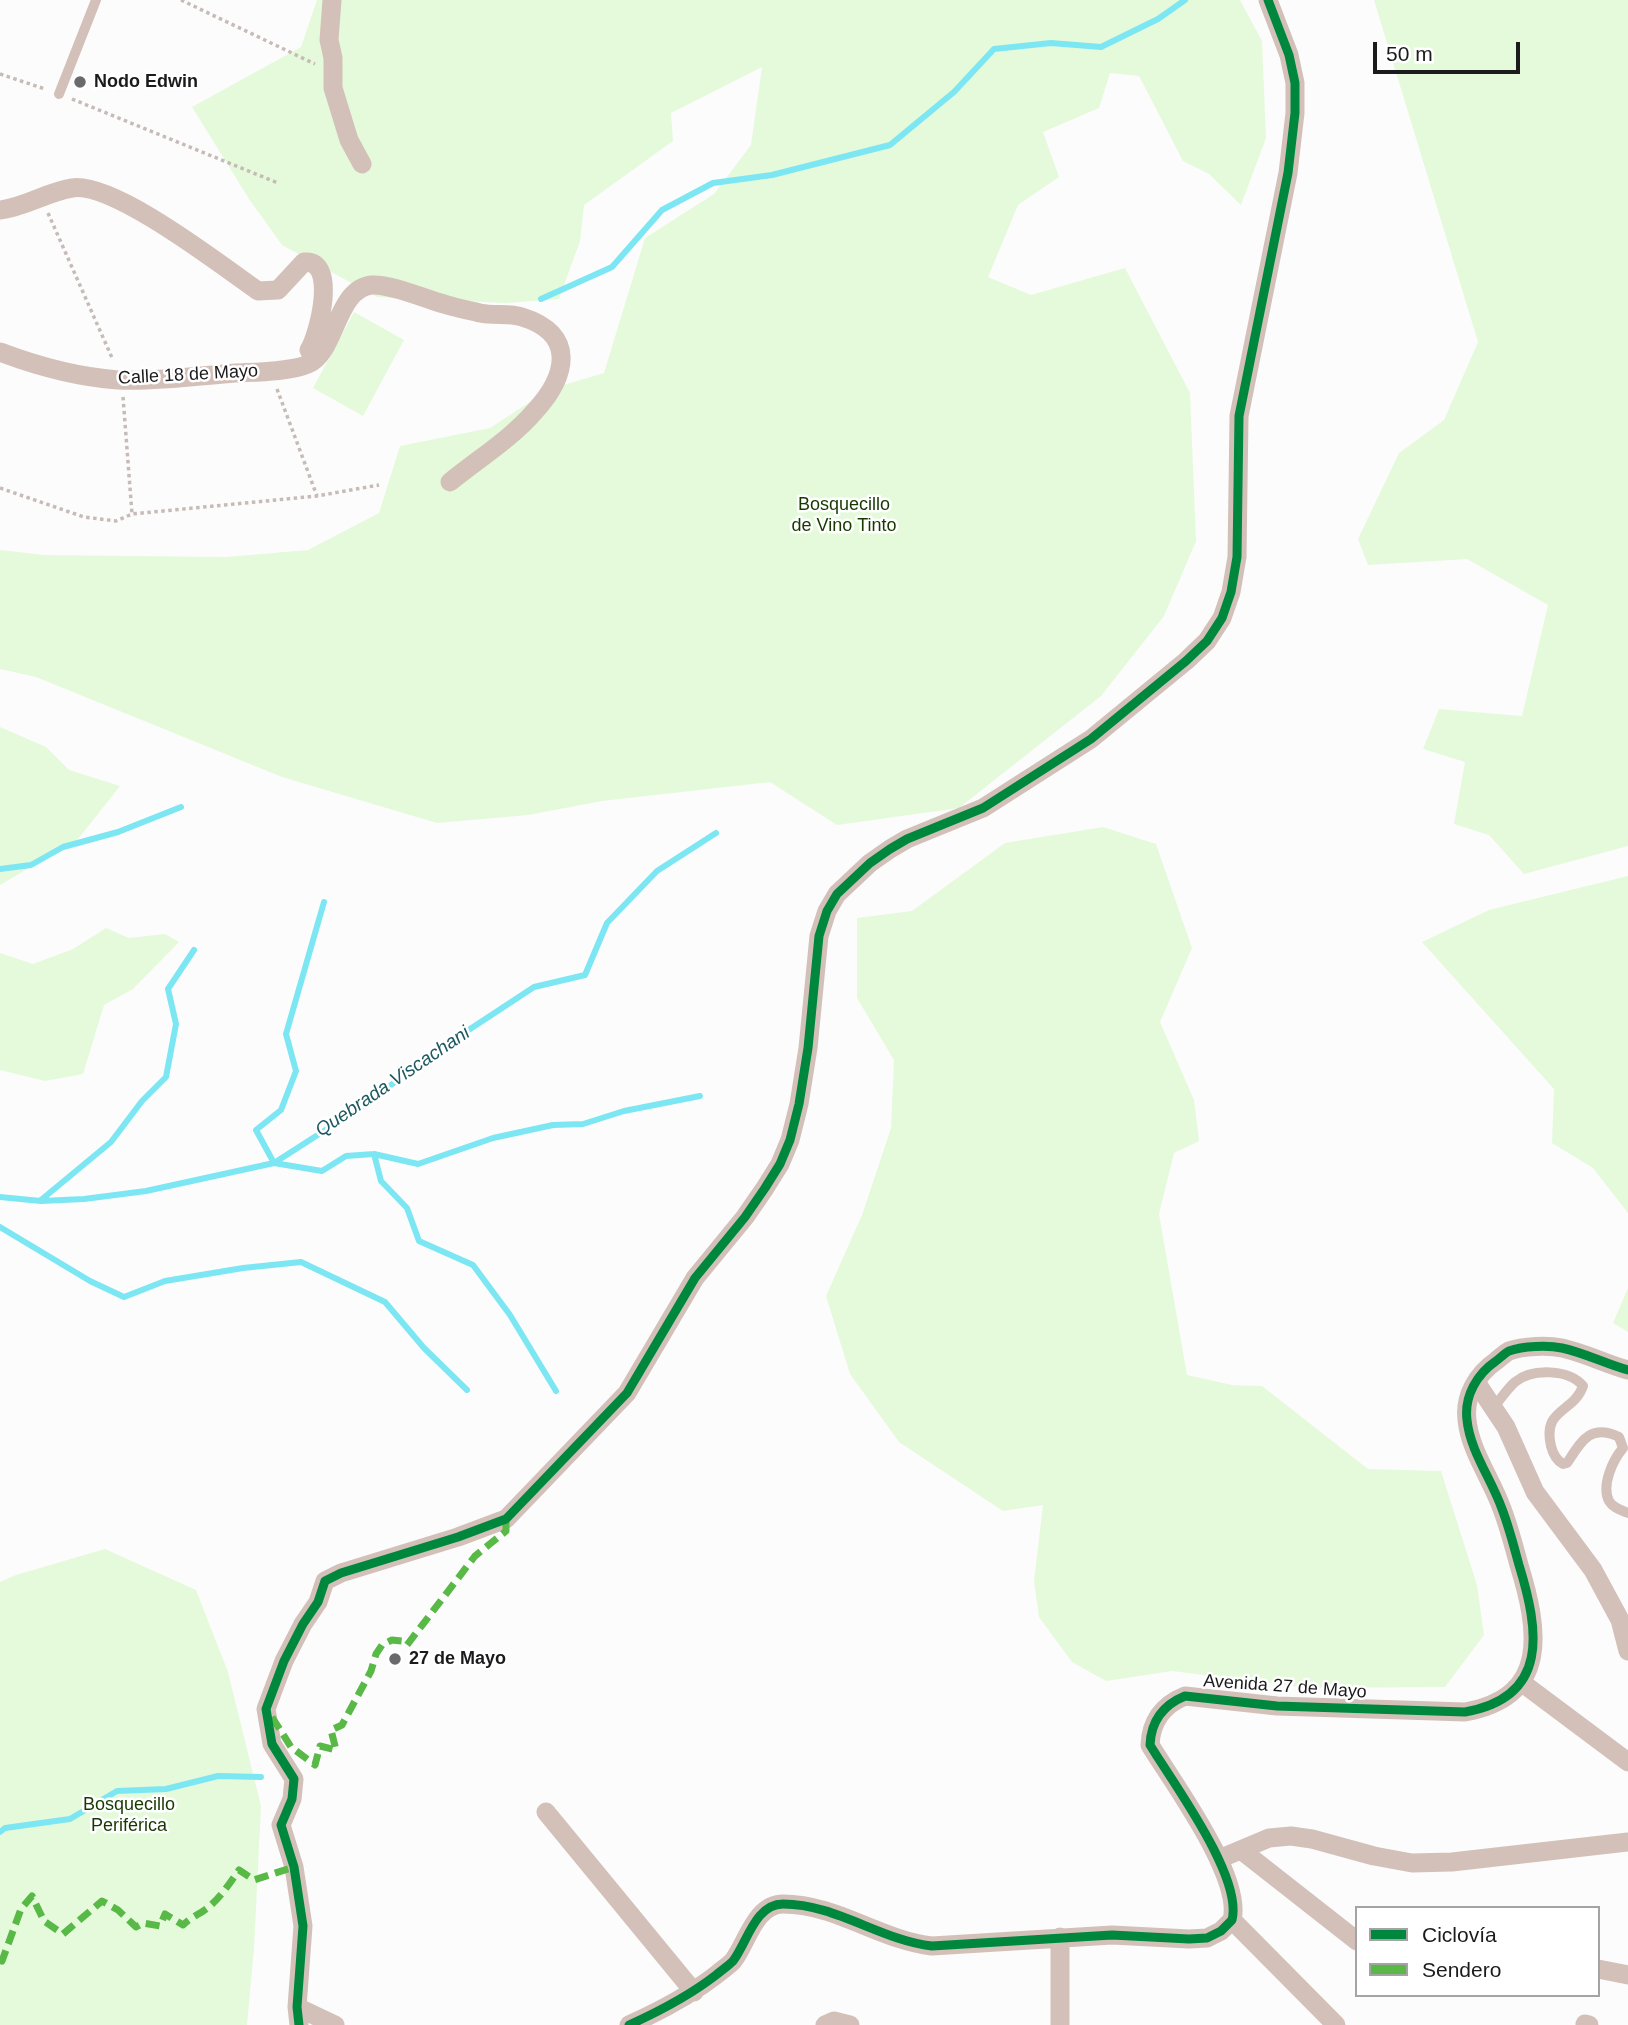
<!DOCTYPE html>
<html>
<head>
<meta charset="utf-8">
<style>
  body { margin:0 }
  #map { position:relative; width:1628px; height:2025px; overflow:hidden; background:#fcfcfd; font-family:Helvetica,sans-serif }
  canvas { display:block }
  .legend { position:absolute; left:1355px; top:1906px; width:245px; height:91px; box-sizing:border-box; background:#fff; border:2px solid #a4a4a5; margin:0; padding:9px 12px; list-style:none; font-size:21px; color:#1b1b1e }
  .legend li { display:flex; align-items:center; gap:14px; height:35px }
  .legend b { width:35px; border:2px solid #a4a4a5 }
  .scale { position:absolute; left:1373px; top:42px; width:147px; height:32px; box-sizing:border-box; border:4px solid #1b1b1e; border-top:0; padding-left:9px; font-size:21px; line-height:24px; white-space:nowrap; color:#1b1b1e; -webkit-text-stroke:5px #fff; paint-order:stroke }
</style>
</head>
<body>
<div id="map">
<canvas width="1628" height="2025"></canvas>
<ul class="legend">
<li><b style="height:9px;background:#00873e"></b>Ciclovía</li>
<li><b style="height:9px;background:#58b947"></b>Sendero</li>
</ul>
<div class="scale">50 m</div>
</div>
<script>
const g = document.querySelector('canvas').getContext('2d');
g.lineJoin = 'round';
function fill(path, color) { g.fillStyle = color; g.fill(path, 'evenodd'); }
function stroke(path, color, width, dash) { g.strokeStyle = color; g.lineWidth = width; g.lineCap = dash ? 'butt' : 'round'; g.setLineDash(dash || []); g.stroke(path); }
function drawText(font, color, halo, rows, align = 'center') {
  g.font = font + ' Helvetica,sans-serif'; g.lineWidth = 5; g.setLineDash([]); g.textBaseline = 'middle'; g.strokeStyle = halo; g.fillStyle = color; for (const [text, x, y, turn = 0] of rows) {
    g.save(); g.translate(x, y); g.rotate((+turn || 0) * Math.PI / 180); g.textAlign = isNaN(turn) ? turn : align; if (halo) g.strokeText(text, 0, 0); g.fillText(text, 0, 0); g.restore();
  }
}
fill(new Path2D(`
  M317 0H1240L1262 41 1266 138 1241 205 1209 174 1183 161 1139 76 1110 73 1099 108 1043 132 1059 177 1018 205 988 277 1031 295 1125 268 1190 393 1196 541 1164 616 1101 696 959 808 837 825 770 782 602 801 528 815 437 823 282 777 36 677 0 669V550L44 555 226 557 308 550 379 513 400 446 490 428 550 389 604 373 645 238 714 194 751 145 762 67 671 113 673 141 584 205 580 241 559 299 506 303 377 297 282 245 249 199 192 107 301 47Z
  M1374 0H1628V846L1524 874 1489 835 1454 824 1465 762 1423 749 1439 709 1522 716 1548 605 1467 559 1368 565 1358 539 1399 453 1444 420 1478 342Z
  M354 312 404 340 363 416 313 388Z
  M0 727 46 747 69 770 120 786 78 839 0 885Z
  M1103 827 1156 844 1192 948 1160 1022 1194 1100 1199 1141 1174 1153 1159 1214 1187 1375 1232 1385 1262 1386 1368 1469 1441 1471 1477 1585 1484 1635 1445 1687 1310 1688 1172 1671 1106 1681 1072 1662 1039 1617 1034 1581 1043 1505 1003 1511 899 1442 850 1374 826 1296 862 1215 891 1128 894 1060 857 998V918L912 911 1005 843Z
  M1628 876V1213L1593 1168 1552 1143 1554 1089 1422 942 1489 910Z
  M106 928 129 938 165 934 179 942 133 989 104 1005 83 1074 45 1081 0 1070V953L33 964 73 949Z
  M1628 1288V1332L1613 1323Z
  M105 1549 196 1590 228 1672 261 1806 254 1948 247 2025H0V1582L16 1575Z`), '#e4fadb');
stroke(new Path2D(`
  M541 299 612 267 662 210 713 183 772 175 890 145 954 92 994 49 1051 43 1101 47 1158 19 1185 0
  M0 869 31 865 63 847 118 832 181 807
  M324 902 286 1034 296 1071 281 1110 256 1130 274 1163 322 1171 346 1156 374 1154 418 1164 493 1138 553 1125 583 1124 624 1111 700 1096
  M374 1154 381 1181 407 1208 419 1241 473 1265 510 1315 556 1391
  M0 1197 41 1201 84 1199 146 1191 274 1163 369 1102 426 1058 534 987 585 975 607 923 657 871 716 833
  M41 1200 111 1142 142 1101 166 1077 176 1024 168 989 194 950
  M0 1227 90 1281 124 1297 165 1281 243 1268 301 1262 385 1302 424 1348 467 1390
  M0 1832 5 1828 70 1819 117 1791 166 1789 218 1776 261 1777`), '#7de6f3', 6);
stroke(new Path2D(`
  M181 0 315 64
  M0 74 45 89
  M72 99 278 183
  M48 213 113 360
  M277 389 317 496
  M123 397 132 514
  M0 488 84 517 116 521 132 514 317 496 379 485`), '#c6bbb6', 3.5, [3.5, 3.5]);
stroke(new Path2D(`
  M59 94 96 0
  M1493 1408C1500 1400 1507 1389 1515 1382 1532 1368 1569 1369 1583 1386 1574 1413 1542 1408 1551 1446 1553 1454 1556 1460 1563 1464L1567 1463C1581 1442 1590 1423 1619 1437L1623 1448C1613 1460 1601 1485 1609 1501 1613 1508 1621 1510 1628 1513`), '#d3c1b9', 10);
stroke(new Path2D(`
  M332 0 329 40 333 58V88L349 140 362 164
  M0 210C25 207 47 192 72 188 113 181 222 266 258 291L278 290 304 262C338 259 319 334 309 350
  M0 352C37 366 78 377 118 380 154 382 198 376 235 373 254 372 291 372 308 364 336 353 336 288 372 285 392 284 425 299 444 304 456 308 468 310 480 313 494 316 509 313 522 317 577 334 567 376 535 411 511 439 478 459 450 482
  M1476 1382 1506 1427 1535 1492 1593 1570 1620 1620 1628 1651
  M1521 1682 1628 1762
  M546 1812 694 1992
  M1241 1850 1357 1941
  M1219 1859 1269 1838 1291 1836 1312 1839 1374 1856 1412 1863 1452 1862 1628 1842
  M1232 1920 1336 2025
  M1598 1969 1628 1975
  M297 2007 335 2025
  M1585 2024 1589 2025
  M299 2025 297 2007 303 1926 294 1867 281 1825 292 1799 294 1779 272 1744 266 1709 284 1661 303 1624 318 1602 325 1581 341 1573 458 1537 506 1519 627 1393 695 1278 745 1217 765 1188 780 1164 790 1140 799 1104 808 1048 819 936 827 911 837 894 870 863 890 849 907 839 983 808 1091 739 1186 661 1207 641 1222 618 1231 592 1237 557 1239 416 1288 173 1295 113V83L1289 55 1268 0
  M629 2025C660 2011 689 1996 716 1975 722 1970 728 1966 733 1961 747 1943 755 1904 783 1904 836 1904 880 1940 932 1946L1112 1935 1189 1939 1207 1938 1221 1931 1232 1920C1243 1877 1173 1783 1150 1745 1151 1721 1163 1705 1185 1696L1277 1706 1465 1712C1550 1697 1539 1630 1519 1565 1514 1547 1509 1527 1502 1509 1492 1480 1470 1451 1467 1420 1464 1396 1477 1374 1496 1361 1500 1358 1505 1353 1509 1351 1523 1346 1548 1345 1562 1348 1585 1353 1606 1364 1628 1370
  M825 2025 834 2021 850 2025
  M1060 2025V1937`), '#d3c1b9', 19);
stroke(new Path2D(`
  M272 1717 291 1747 315 1765 320 1746 336 1750 331 1730 342 1725 371 1671 376 1654 382 1645 392 1640 402 1641 407 1645 475 1556 506 1531V1519
  M0 1959 2 1961 21 1909 32 1896 44 1921 63 1934 102 1901 118 1910 136 1927 143 1923 160 1926 165 1914 183 1925C191 1917 202 1913 210 1906 222 1895 230 1883 239 1870L254 1880 294 1867`), '#58b947', 7, [14, 7]);
stroke(new Path2D(`
  M299 2025 297 2007 303 1926 294 1867 281 1825 292 1799 294 1779 272 1744 266 1709 284 1661 303 1624 318 1602 325 1581 341 1573 458 1537 506 1519 627 1393 695 1278 745 1217 765 1188 780 1164 790 1140 799 1104 808 1048 819 936 827 911 837 894 870 863 890 849 907 839 983 808 1091 739 1186 661 1207 641 1222 618 1231 592 1237 557 1239 416 1288 173 1295 113V83L1289 55 1268 0
  M629 2025C660 2011 689 1996 716 1975 722 1970 728 1966 733 1961 747 1943 755 1904 783 1904 836 1904 880 1940 932 1946L1112 1935 1189 1939 1207 1938 1221 1931 1232 1920C1243 1877 1173 1783 1150 1745 1151 1721 1163 1705 1185 1696L1277 1706 1465 1712C1550 1697 1539 1630 1519 1565 1514 1547 1509 1527 1502 1509 1492 1480 1470 1451 1467 1420 1464 1396 1477 1374 1496 1361 1500 1358 1505 1353 1509 1351 1523 1346 1548 1345 1562 1348 1585 1353 1606 1364 1628 1370`), '#00873e', 9);
for (const [x, y, r, color] of [
  [80,82,7,"#6a6a6c"],
  [395,1659,7,"#6a6a6c"]
]) { const dot = new Path2D(); dot.arc(x, y, r, 0, 2 * Math.PI); g.fillStyle = color; g.fill(dot); stroke(dot, '#fff', 2.5); }
drawText('bold 18px', '#1b1b1e', '#fff', [
  ["Nodo Edwin",94,82],
  ["27 de Mayo",409,1659]
], 'left');
drawText('18px', '#1b1b1e', '#fff', [
  ["Calle 18 de Mayo",188,375,-3],
  ["Avenida 27 de Mayo",1285,1687,4]
]);
drawText('18px', '#173900', '#fff', [
  ["Bosquecillo",844,505],
  ["de Vino Tinto",844,526],
  ["Bosquecillo",129,1805],
  ["Periférica",129,1826]
]);
drawText('italic 19px', '#1c5961', '#fff', [
  ["Quebrada Viscachani",393,1082,-34]
]);
</script>
</body>
</html>
